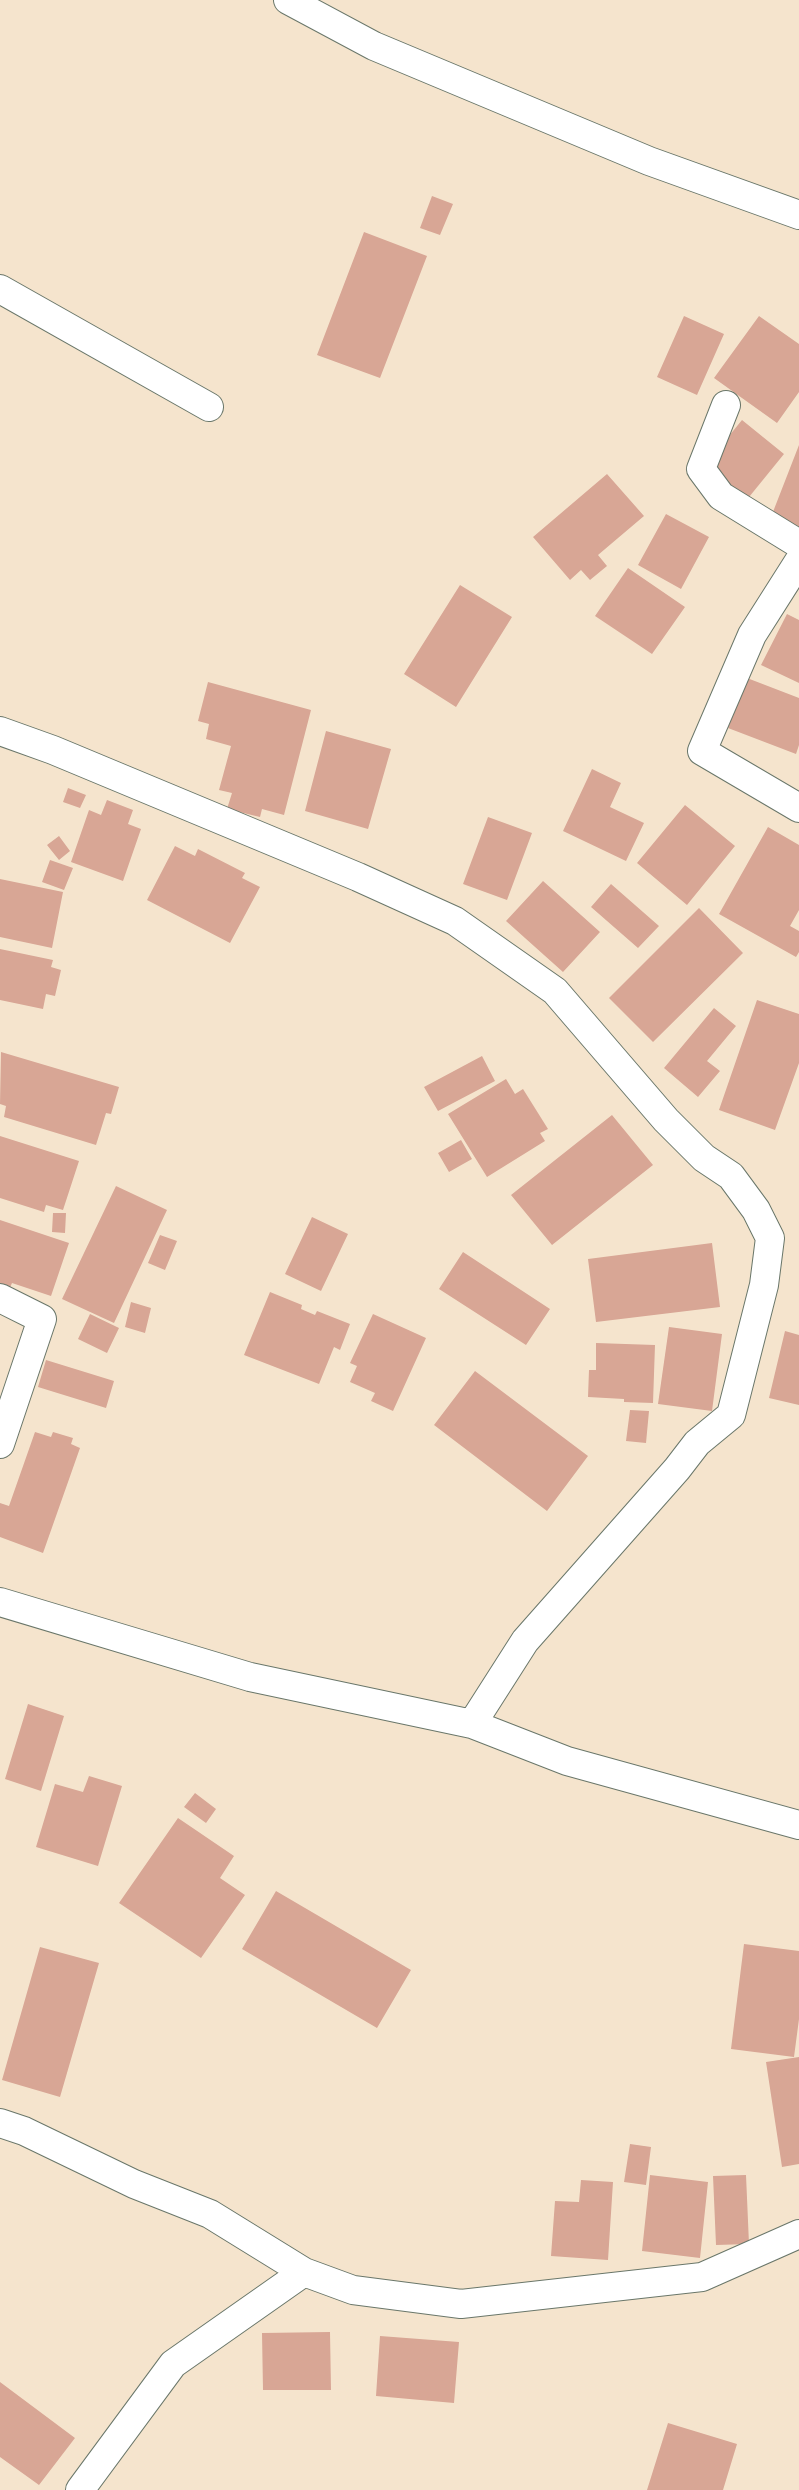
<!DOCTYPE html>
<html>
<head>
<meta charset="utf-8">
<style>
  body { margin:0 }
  canvas { display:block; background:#f5e4cd }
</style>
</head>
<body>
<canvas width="799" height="2490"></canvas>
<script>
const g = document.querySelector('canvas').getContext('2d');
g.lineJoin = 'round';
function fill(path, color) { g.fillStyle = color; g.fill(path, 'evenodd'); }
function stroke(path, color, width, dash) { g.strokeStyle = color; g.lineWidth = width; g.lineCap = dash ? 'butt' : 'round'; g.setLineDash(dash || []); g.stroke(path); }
fill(new Path2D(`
  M432 196 453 204 440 235 420 228Z
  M364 232 427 256 380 378 317 355Z
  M684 316 724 334 697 395 657 377Z
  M759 316 799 344V392L777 423 714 378Z
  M742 420 784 454 745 502 702 469Z
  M799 445V528L771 517Z
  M607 474 644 516 598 555 607 566 590 580 581 570 570 580 533 537Z
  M666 514 709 537 681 589 638 565Z
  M628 568 685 607 652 654 595 616Z
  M460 585 512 617 456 707 404 674Z
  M787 614 799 620V683L761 665Z
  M747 678 799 698V745L796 754 728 728Z
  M208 682 311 710 284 815 262 809 260 817 227 809 232 793 219 790 231 746 206 739 209 724 198 721Z
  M326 731 391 749 368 829 305 811Z
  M592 769 621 783 610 807 644 823 626 861 563 831Z
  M68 788 86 795 80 808 63 802Z
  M107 800 133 810 128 824 141 829 123 881 71 862 89 810 101 815Z
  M685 805 735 846 687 905 637 863Z
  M488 817 532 833 507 900 463 884Z
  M768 827 799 845V910L790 926 799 931V952L796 957 719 914Z
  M59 836 70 851 59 860 47 845Z
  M175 846 195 856 198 849 245 873 242 878 260 887 230 943 147 900Z
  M50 860 73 868 64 890 42 882Z
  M0 879 63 892 52 948 0 937Z
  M543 881 600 932 563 972 506 921Z
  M611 884 659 926 638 948 591 907Z
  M699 908 743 953 653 1042 609 998Z
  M0 949 53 960 51 967 61 970 55 996 46 994 43 1009 0 1000Z
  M757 1000 799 1014V1063L775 1130 719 1110Z
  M714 1008 736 1026 707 1061 720 1071 698 1097 664 1068Z
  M1 1052 119 1087 111 1114 106 1113 96 1145 4 1117 6 1106 0 1104Z
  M482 1056 495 1081 438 1111 424 1087Z
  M506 1079 515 1094 523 1089 548 1129 540 1133 545 1141 487 1177 448 1114Z
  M612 1115 653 1165 552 1245 511 1195Z
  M0 1136 79 1161 63 1210 46 1205 44 1212 0 1198Z
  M461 1140 472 1159 449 1172 438 1153Z
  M116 1186 167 1210 114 1323 62 1299Z
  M53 1213H66L65 1233 52 1232Z
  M312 1217 348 1234 321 1291 285 1274Z
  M0 1220 69 1243 51 1296 12 1283 9 1290 0 1287Z
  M160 1235 177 1241 165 1270 148 1263Z
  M712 1243 720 1307 596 1322 588 1259Z
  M463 1252 550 1309 526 1345 439 1289Z
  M270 1292 302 1305 301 1309 315 1315 317 1311 350 1324 340 1350 334 1347 319 1384 244 1355Z
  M131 1302 151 1308 145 1333 125 1327Z
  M90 1314 119 1328 107 1353 78 1339Z
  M373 1314 426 1338 393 1411 371 1401 375 1393 350 1382 357 1366 350 1363Z
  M669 1327 722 1334 712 1411 658 1404Z
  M785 1331 799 1335V1405L769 1398Z
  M596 1343 655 1345 653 1403 624 1402V1399L588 1397 589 1370H596Z
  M46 1360 114 1381 106 1408 38 1387Z
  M475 1371 588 1456 547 1511 434 1425Z
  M630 1410 649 1411 646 1443 626 1441Z
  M35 1432 51 1437 53 1432 73 1438 71 1444 80 1448 43 1553 0 1537V1503L9 1506Z
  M28 1704 64 1716 41 1791 5 1779Z
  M89 1776 122 1786 98 1866 36 1847 55 1784 83 1792Z
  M195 1793 216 1809 206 1823 184 1807Z
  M178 1818 234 1856 220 1878 245 1895 201 1958 119 1903Z
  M276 1891 411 1970 377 2028 242 1949Z
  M744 1944 799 1951V2019L794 2057 731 2049Z
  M40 1947 99 1963 60 2097 2 2080Z
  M799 2057V2164L782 2167 766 2062Z
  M630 2144 651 2147 646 2185 624 2182Z
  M650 2175 708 2182 700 2258 642 2251Z
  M746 2175 749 2244 716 2245 713 2176Z
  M581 2180 613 2182 608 2260 551 2256 555 2201 579 2202Z
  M330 2332 331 2390H263L262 2333Z
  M380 2336 459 2342 454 2403 376 2396Z
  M0 2382 75 2438 39 2485 0 2457Z
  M668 2423 737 2444 723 2490H647Z`), '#d8a695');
const street = new Path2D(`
  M288 0 374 46 649 161 799 215
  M0 289 209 407
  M726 405 701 469 721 496 799 544
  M799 561 752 635 702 751 799 808
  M0 731 53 750 358 877 455 921 555 991 666 1120 704 1158 731 1176 756 1210 770 1238 764 1285 731 1415 697 1443 677 1469 525 1641 472 1724
  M0 1298 42 1319 0 1444
  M0 1602 250 1677 472 1724 567 1761 799 1825
  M0 2123 24 2131 134 2184 210 2214 304 2272 353 2290 461 2304 702 2277 799 2234
  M80 2490 173 2364 304 2272`);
stroke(street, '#6a776a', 30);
stroke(street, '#fff', 28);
</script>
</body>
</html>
